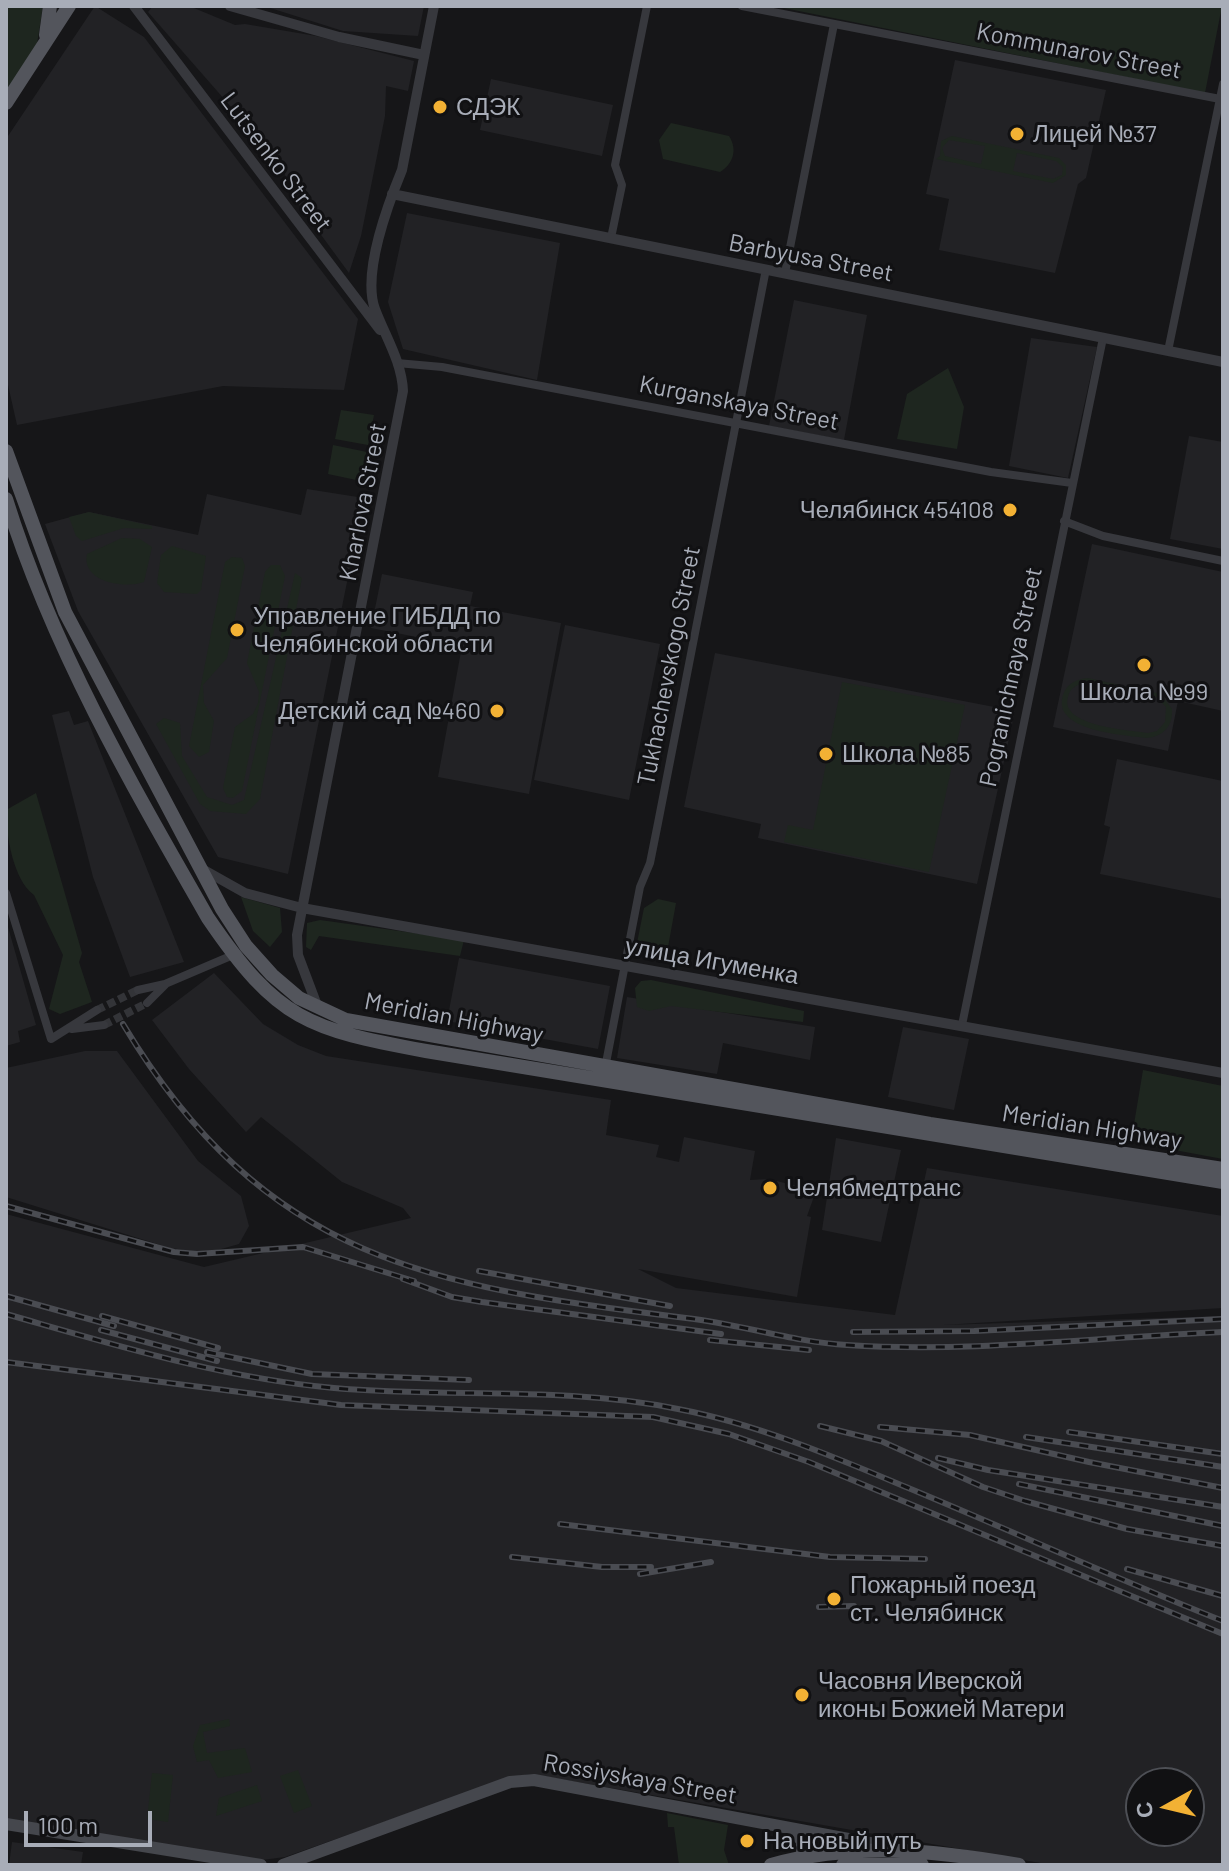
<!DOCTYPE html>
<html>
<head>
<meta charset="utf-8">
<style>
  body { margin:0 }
  #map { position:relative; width:1229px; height:1871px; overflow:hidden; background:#161618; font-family:Barlow,sans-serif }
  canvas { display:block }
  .frame { position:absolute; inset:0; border:8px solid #a8adb8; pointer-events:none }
  .north { position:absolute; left:1125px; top:1767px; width:80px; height:80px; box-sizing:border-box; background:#111113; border:2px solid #4d4f55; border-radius:50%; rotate:262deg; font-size:22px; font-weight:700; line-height:32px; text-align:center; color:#a8adb8 }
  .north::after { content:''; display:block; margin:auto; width:28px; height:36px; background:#f2b134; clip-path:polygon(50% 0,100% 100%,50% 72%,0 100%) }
  .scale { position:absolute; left:24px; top:1811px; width:128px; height:36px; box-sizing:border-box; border:4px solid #a8adb8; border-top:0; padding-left:10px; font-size:24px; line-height:28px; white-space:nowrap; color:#a8adb8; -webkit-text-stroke:6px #111113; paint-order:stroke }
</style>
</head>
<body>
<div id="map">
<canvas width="1229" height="1871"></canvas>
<div class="frame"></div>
<div class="north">С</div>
<div class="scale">100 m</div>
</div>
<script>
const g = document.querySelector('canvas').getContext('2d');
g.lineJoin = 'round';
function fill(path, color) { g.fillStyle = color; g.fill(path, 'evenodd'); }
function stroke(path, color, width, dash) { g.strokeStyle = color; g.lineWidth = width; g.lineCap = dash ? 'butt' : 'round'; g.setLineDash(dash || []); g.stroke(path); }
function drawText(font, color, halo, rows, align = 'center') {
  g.font = font + ' Barlow,sans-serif'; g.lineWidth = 6; g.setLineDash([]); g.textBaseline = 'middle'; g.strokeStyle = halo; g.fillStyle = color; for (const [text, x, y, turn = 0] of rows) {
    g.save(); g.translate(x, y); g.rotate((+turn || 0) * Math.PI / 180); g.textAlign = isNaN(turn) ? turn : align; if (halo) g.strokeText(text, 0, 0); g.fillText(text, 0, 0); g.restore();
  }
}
fill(new Path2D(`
  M95 6 144 37 358 319 344 390 223 386 17 425 6 376V139Z
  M153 6H189L235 25 245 24 316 36 414 61 408 91 386 86 385 116 361 236 349 273 297 202 282 168 267 148 148 12Z
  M264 6H424L418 36 343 31Z
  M955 60 1106 90 1086 178 1078 184 1055 273 939 250 949 199 926 194Z
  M491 79 613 105 602 156 480 130Z
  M407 213 560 243 537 380 403 349 388 302Z
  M794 300 867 315 844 440 769 426Z
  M1031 338 1097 347 1068 478 1009 466Z
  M1189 436 1223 442V549L1170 539Z
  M307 489 364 498 288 874 218 857 78 611 45 524 89 512 198 535 207 494 301 515Z
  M1092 544 1223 572V711L1178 701 1168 751 1053 727Z
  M382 574 473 592 470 606 561 623 529 794 438 777 462 646 371 628Z
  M565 625 660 644 629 800 534 780Z
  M715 653 1015 711 977 884 758 838 761 824 684 807Z
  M69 711 74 725 88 721 184 962 130 977 93 877 52 715Z
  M1117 759 1223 781V899L1100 874 1110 827 1104 825Z
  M6 920 36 1025 18 1031 20 1042 6 1046Z
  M459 958 610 986 598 1049 447 1021Z
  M214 973 263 1024 298 1045 326 1056 611 1100 606 1135 659 1145 656 1157 679 1162 684 1137 755 1151 750 1180 769 1179 816 1191 807 1216 811 1217 797 1297 638 1269 676 1288 895 1315 927 1168 1223 1216V1308L943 1325 1223 1316V1865H1052L531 1774 512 1777 285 1857 262 1860 6 1819V1214L204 1267 411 1218 403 1208 342 1182 261 1117 246 1132 189 1069 152 1020ZM1141 1783H1189V1831H1141Z
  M627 997 815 1027 810 1060 723 1043 717 1074 617 1058Z
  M903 1027 969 1039 954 1110 888 1097Z
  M85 1051H117L198 1161 241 1196 249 1226 239 1244 207 1253 170 1248 6 1197V1068Z
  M836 1138 901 1150 881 1242 822 1230Z
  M12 1842 83 1852 81 1865H9Z`), '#222225');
fill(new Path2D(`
  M6 6H43L37 44 6 92Z
  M774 6H1222L1205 93Z
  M671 123 729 136C738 150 733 164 720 172L663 159 659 140Z
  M952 136 1059 158 1066 165V175L1053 183 936 159 940 156 941 141ZM949 140 985 146 981 164 945 156 942 148ZM1017 153 1056 161 1063 167 1062 175 1053 179 1013 171Z
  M948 368 964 407 957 449 897 439 907 394Z
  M341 410 374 415 368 445 335 439Z
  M333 445 367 452 361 481 328 474Z
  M89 512 152 526V529L124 528 82 541 76 536 69 517Z
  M122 538 140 539 152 547 144 582C124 589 81 582 87 554Z
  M172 546 206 556 201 590 197 594 164 592 157 583 161 555Z
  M232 557 242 558 245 566 227 658 203 685 204 703 214 721 209 752 199 757 189 746 225 562Z
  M271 565H280L285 576 242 791 233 798 227 797 223 788 235 727 253 714 258 703 259 692 247 663 265 572Z
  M295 573 302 578 260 799 246 814 210 811 200 804 156 724 164 718 180 723 182 756 207 797 232 805 244 800Z
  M1088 678 1161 694 1172 709C1173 726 1164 736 1147 738 1124 735 1051 731 1063 695 1067 683 1077 679 1088 678ZM1087 683 1155 696 1166 707 1165 722 1157 731 1148 733C1128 730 1059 726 1068 697 1070 687 1078 684 1087 683Z
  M842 682 965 705 929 872 784 842 788 825 813 830Z
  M36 793 82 953 79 962 92 1002 60 1014 49 1009 63 955 34 895C13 880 6 834 6 810Z
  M241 897 280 908 282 932 270 947 253 931Z
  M658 899 676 903 666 958 635 953 644 908Z
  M320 920 464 940 460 956 319 936 311 950 306 947 307 923Z
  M651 980 804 1011 803 1022 671 1006 649 1011 637 1007 635 988 641 981Z
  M1143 1070 1223 1086V1159L1131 1142Z
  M229 1719 230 1726 203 1732 207 1753 245 1748 252 1772 218 1778 209 1760 197 1762 193 1746 200 1725Z
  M298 1770 312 1806 294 1813 280 1776Z
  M152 1773 173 1775 168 1822 147 1819Z
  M257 1785 262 1801 216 1816 219 1798Z
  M667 1813 728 1825 724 1850 729 1865H679L674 1827H668Z`), '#1e261f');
stroke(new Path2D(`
  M97 1010 138 990
  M104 1025 147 1003`), '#333438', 8, [8, 4]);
stroke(new Path2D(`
  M742 6 1220 99
  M611 238 622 185 615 165 647 6
  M785 273 834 24
  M1168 351 1223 84
  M397 363 442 367 991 472 1072 483
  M1064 521 1103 536 1223 561
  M6 893 51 1039 97 1010
  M138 990 165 984 233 955
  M147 1003 165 985
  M962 1025 1103 338
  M72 1029 104 1025
  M605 1068 640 887 650 863 658 823 766 269`), '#37383d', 8);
stroke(new Path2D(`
  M134 6 380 330
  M230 6 339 37 424 55
  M392 194 1223 362
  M204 870 245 893 302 908 1223 1073
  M318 1008 298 955 297 935 403 391C402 362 385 336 375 309 362 274 388 204 402 170L434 6`), '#37383d', 10);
stroke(new Path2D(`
  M6 1824 261 1865
  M792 1830 802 1841V1856
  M283 1865 510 1782 534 1780 891 1847`), '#45474d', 12);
stroke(new Path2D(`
  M46 35 50 6
  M6 103 69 6
  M6 451 65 612 222 909 246 946 272 975 299 998 346 1020 930 1124 1223 1169
  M6 499C52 647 131 784 208 918 278 1021 308 1029 426 1051L1223 1182
  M771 1865C855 1842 934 1850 1019 1865
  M843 1865H922`), '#53555c', 14);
const rail = new Path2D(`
  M123 1024C265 1261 432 1287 686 1318 740 1324 793 1342 847 1345 972 1353 1099 1337 1223 1332
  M6 1206 174 1252 197 1254 303 1247 414 1281
  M479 1271 670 1306
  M403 1279 452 1297 482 1302 721 1334
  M6 1296 114 1326
  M6 1314C115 1345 221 1378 334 1388 448 1398 565 1386 678 1409 757 1424 832 1456 906 1487 1012 1531 1117 1579 1223 1621
  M102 1316 218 1348
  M101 1330 217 1361
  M853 1332 974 1331 1223 1319
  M710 1340 809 1350
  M207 1352 312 1374 469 1380
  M6 1362 341 1405 653 1417 729 1434 809 1462 1223 1634
  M820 1426 881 1441 983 1487 1025 1501 1127 1529 1223 1546
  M880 1427 970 1435 1089 1462 1223 1488
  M1069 1432 1223 1454
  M1026 1437 1223 1467
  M938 1458 988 1470 1223 1507
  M1019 1484 1223 1526
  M560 1524 830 1557 925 1559
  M512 1557 602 1567H651
  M1127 1569 1223 1596
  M640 1574 711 1562
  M819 1607 854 1606`);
stroke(rail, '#4a4c52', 6);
stroke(rail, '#111113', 3, [9]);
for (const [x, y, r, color] of [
  [440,107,8,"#f2b134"],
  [1017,134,8,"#f2b134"],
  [1010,510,8,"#f2b134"],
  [237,630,8,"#f2b134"],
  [1144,665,8,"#f2b134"],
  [497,711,8,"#f2b134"],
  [826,754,8,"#f2b134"],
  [770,1188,8,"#f2b134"],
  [834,1599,8,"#f2b134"],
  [802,1695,8,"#f2b134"],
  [747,1841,8,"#f2b134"]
]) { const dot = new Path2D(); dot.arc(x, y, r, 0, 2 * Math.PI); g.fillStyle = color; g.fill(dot); stroke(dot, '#111113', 3); }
drawText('24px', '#a8adb8', '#111113', [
  ["Kommunarov Street",1079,51,11],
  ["Lutsenko Street",276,162,53],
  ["Barbyusa Street",811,258,11],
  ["Kurganskaya Street",739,403,11],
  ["Kharlova Street",363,502,-79],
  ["Tukhachevskogo Street",669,666,-79],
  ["Pogranichnaya Street",1011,677,-78],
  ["улица Игуменка",712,961,10],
  ["Meridian Highway",454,1018,11],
  ["Meridian Highway",1092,1127,9],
  ["Rossiyskaya Street",640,1779,10]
]);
drawText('24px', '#a8adb8', '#111113', [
  ["СДЭК",456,107],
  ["Лицей №37",1033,134],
  ["Челябинск 454108",994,510,"right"],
  ["Управление ГИБДД по",253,616],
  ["Челябинской области",253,644],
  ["Школа №99",1144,692,"center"],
  ["Детский сад №460",481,711,"right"],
  ["Школа №85",842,754],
  ["Челябмедтранс",786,1188],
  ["Пожарный поезд",850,1585],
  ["ст. Челябинск",850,1613],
  ["Часовня Иверской",818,1681],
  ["иконы Божией Матери",818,1709],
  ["На новый путь",763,1841]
], 'left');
</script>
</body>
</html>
